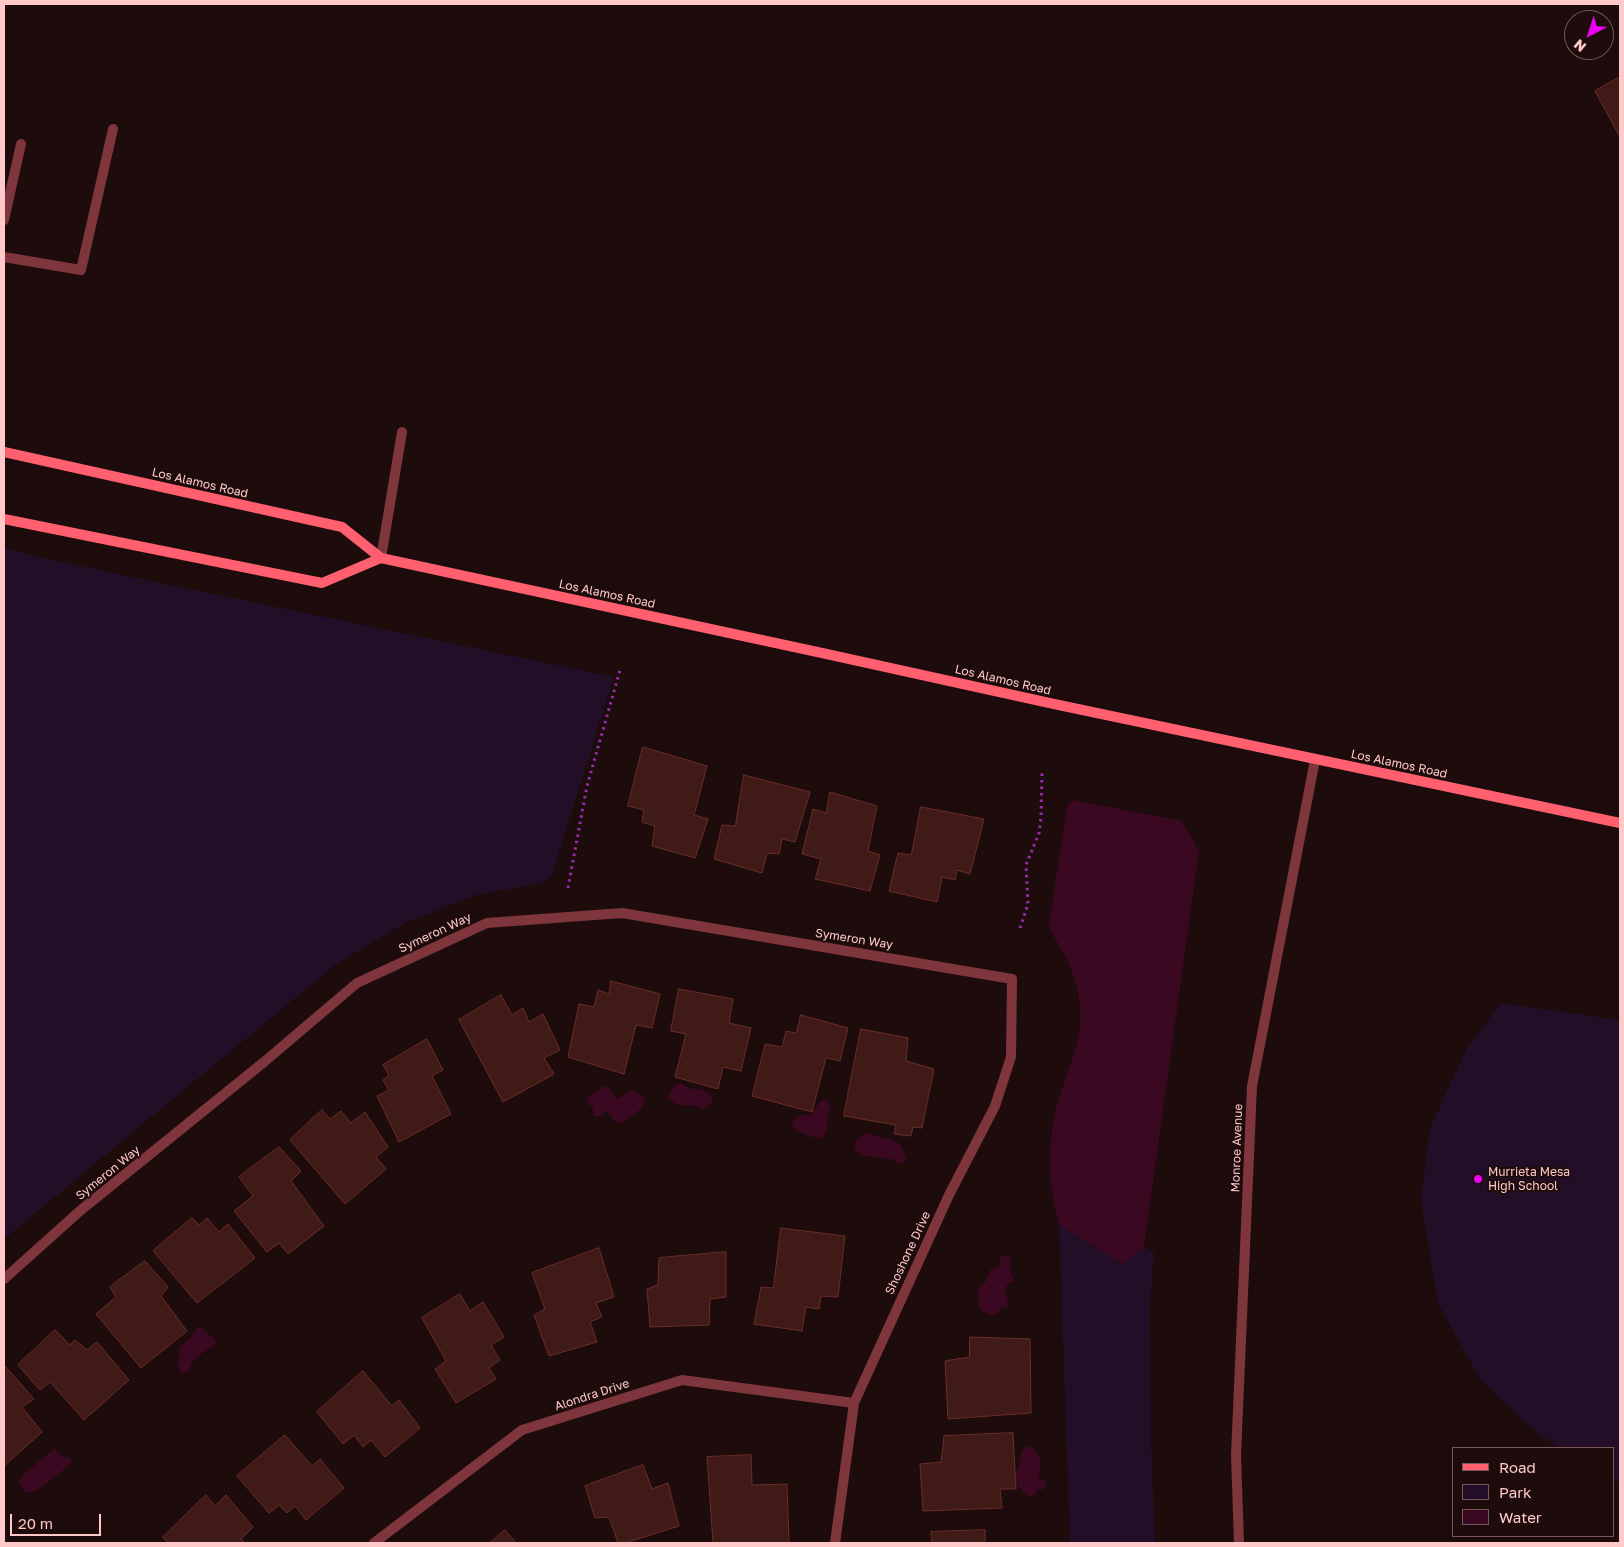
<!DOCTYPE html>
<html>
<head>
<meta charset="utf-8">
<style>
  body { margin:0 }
  #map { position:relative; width:1624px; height:1547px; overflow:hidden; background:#1d0c0b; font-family:"Golos Text",sans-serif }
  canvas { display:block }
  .frame { position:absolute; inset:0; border:5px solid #ffc8c9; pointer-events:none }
  .legend { position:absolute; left:1452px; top:1447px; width:162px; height:90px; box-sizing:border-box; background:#1d0c0b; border:1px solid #775757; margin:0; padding:6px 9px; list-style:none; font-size:15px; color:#ffc8c9 }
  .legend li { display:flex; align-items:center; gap:10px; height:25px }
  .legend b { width:25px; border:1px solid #775757 }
  .north { position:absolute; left:1564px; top:10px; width:50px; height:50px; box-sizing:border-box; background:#1d0c0b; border:1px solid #775757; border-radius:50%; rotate:220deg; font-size:14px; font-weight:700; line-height:20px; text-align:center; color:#ffc8c9 }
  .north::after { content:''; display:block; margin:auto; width:18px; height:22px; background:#ec00f3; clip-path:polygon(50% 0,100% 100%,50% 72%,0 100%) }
  .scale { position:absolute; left:10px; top:1514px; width:91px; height:22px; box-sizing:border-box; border:2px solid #ffc8c9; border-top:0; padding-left:6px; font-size:15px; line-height:18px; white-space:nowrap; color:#ffc8c9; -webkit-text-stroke:4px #1d0c0b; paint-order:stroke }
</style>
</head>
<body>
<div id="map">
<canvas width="1624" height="1547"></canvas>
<div class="frame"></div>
<ul class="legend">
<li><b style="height:6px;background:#ff5f6f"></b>Road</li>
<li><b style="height:14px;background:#230e27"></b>Park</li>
<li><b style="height:14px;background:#3a0821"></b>Water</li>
</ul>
<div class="north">N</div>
<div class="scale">20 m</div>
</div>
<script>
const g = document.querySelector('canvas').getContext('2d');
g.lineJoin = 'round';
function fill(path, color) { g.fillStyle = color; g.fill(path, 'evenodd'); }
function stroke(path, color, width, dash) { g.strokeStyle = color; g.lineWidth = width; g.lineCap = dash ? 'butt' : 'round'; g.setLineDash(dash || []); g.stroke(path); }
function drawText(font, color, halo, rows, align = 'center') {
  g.font = font + ' "Golos Text",sans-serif'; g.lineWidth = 4; g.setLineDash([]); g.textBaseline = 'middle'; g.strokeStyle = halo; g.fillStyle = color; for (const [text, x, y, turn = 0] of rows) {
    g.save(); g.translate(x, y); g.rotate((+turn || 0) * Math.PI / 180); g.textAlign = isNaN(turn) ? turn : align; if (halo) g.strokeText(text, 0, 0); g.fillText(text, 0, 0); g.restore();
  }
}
fill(new Path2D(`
  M4 547 34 556 132 577 614 677 552 874 543 883 476 895 407 922 335 965 4 1239Z
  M1501 1003 1620 1020V1481L1613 1479V1448H1559L1536 1432 1479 1378 1438 1303 1421 1200 1430 1128 1466 1050Z
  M1059 1225 1123 1264 1144 1247 1154 1252 1150 1305 1151 1440 1155 1543H1070Z`), '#230e27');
fill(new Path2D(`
  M1073 800 1182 821 1199 851 1144 1247 1123 1264 1059 1225C1049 1193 1048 1156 1053 1123 1055 1111 1059 1098 1063 1086 1069 1065 1080 1042 1080 1020 1081 994 1074 972 1062 950 1057 941 1051 935 1049 924L1067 806Z
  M679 1083C684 1085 690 1089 694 1089 702 1090 706 1089 712 1097V1102L705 1108 701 1109 695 1105C684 1106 676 1107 668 1098 670 1091 673 1087 679 1083Z
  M603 1087H608L614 1096 618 1099 631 1090 641 1094 644 1098C644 1101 644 1103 643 1106 640 1111 624 1122 619 1124L614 1121 606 1110 601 1116H594L593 1113V1106L588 1105 587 1097Z
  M824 1099 828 1100 830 1104 826 1133 821 1138C817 1139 799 1133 796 1130 793 1128 793 1126 792 1122 797 1115 801 1115 810 1115L821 1101Z
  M871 1133C879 1141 893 1135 901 1146 904 1150 903 1154 906 1158L905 1162 899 1164 895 1160 869 1156H861L856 1150 854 1143 864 1134Z
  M1007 1255 1011 1259 1010 1269 1014 1281 1009 1283 1005 1289 1008 1302 1007 1307 1000 1308 999 1312 992 1316 984 1312 978 1306 979 1300 977 1294 980 1286 986 1281 991 1269 1000 1266 999 1261 1002 1256Z
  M199 1326 216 1340 214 1346C204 1352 192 1357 190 1370L182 1374C174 1365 182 1357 179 1348L191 1337Z
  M1030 1446C1043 1455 1042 1466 1038 1479L1045 1481 1046 1486 1044 1489 1038 1490 1034 1495 1030 1497C1024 1494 1014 1482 1015 1475 1016 1471 1020 1468 1020 1464 1021 1455 1019 1448 1030 1446Z
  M55 1448 63 1458 67 1457 71 1460V1464L38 1490 33 1492H25L19 1482 22 1476Z`), '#3a0821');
const building = new Path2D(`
  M1620 77V137L1595 91Z
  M643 747 707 766 694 815 708 819 695 858 652 846 655 826 642 822 644 810 628 806Z
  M744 775 810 792 795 842 782 839 779 854 767 853 762 873 714 859 722 825 735 826Z
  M830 792 877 806 868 851 880 855 870 891 815 879 821 859 802 854 813 809 826 813Z
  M921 807 984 819 970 874 957 870 955 880 942 877 937 902 889 891 898 853 911 855Z
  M611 981 660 994 652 1028 636 1025 624 1074 568 1057 579 1004 594 1007 598 990 609 994Z
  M679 989 733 999 729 1023 751 1028 741 1071 723 1067 718 1089 675 1077 686 1034 671 1031Z
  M501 995 512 1015 523 1008 529 1022 543 1014 560 1050 544 1058 554 1074 503 1102 459 1020Z
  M801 1015 848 1028 840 1061 826 1058 812 1112 752 1096 765 1044 782 1047 786 1031 796 1033Z
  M861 1029 908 1038 906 1061 934 1069 922 1128 913 1127 911 1136 894 1134 896 1125 844 1116Z
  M427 1039 443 1070 432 1076 451 1114 399 1142 377 1096 389 1090 383 1080 389 1075 383 1065Z
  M322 1110 330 1119 341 1111 351 1123 365 1112 388 1147 376 1157 386 1169 345 1204 290 1140Z
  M279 1147 301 1171 291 1181 324 1226 288 1254 279 1243 267 1252 234 1211 253 1196 239 1177Z
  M192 1218 199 1225 207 1218 219 1232 228 1224 255 1258 197 1303 153 1251Z
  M781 1228 845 1236 838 1297 821 1296 819 1309 806 1307 802 1331 754 1324 761 1287 773 1288Z
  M599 1248 614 1297 596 1303 602 1317 590 1322 597 1342 549 1356 534 1315 545 1309 532 1273Z
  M726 1252V1297L710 1299 709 1325 650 1327 647 1289 658 1285 659 1258Z
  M145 1261 168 1287 161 1296 187 1331 141 1368 96 1314 116 1297 110 1287Z
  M460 1294 470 1311 483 1302 504 1337 491 1345 500 1360 489 1368 496 1379 456 1403 435 1369 446 1361 422 1318Z
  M55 1330 70 1345 75 1340 87 1350 97 1342 129 1380 84 1420 50 1382 40 1390 18 1365Z
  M970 1337 1030 1339 1031 1413 948 1419 945 1361 969 1357Z
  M6 1367 34 1399 22 1407 42 1432 4 1466V1369Z
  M363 1371 392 1406 399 1400 420 1428 385 1457 371 1440 363 1447 354 1435 343 1444 317 1412Z
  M1013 1433 1016 1489H1000L1002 1508 923 1511 920 1464 941 1462 944 1436Z
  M285 1435 312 1466 320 1459 344 1488 306 1520 295 1506 287 1513 279 1505 269 1513 237 1476Z
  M751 1455 752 1485 787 1484 789 1543H713L707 1457Z
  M643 1465 652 1489 668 1483 679 1526 625 1543H618L609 1517 595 1518 585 1486Z
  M206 1495 215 1506 226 1495 253 1527 241 1539 245 1543H168L163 1537Z
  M505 1530 516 1543H490Z
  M985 1530V1543H932L931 1532Z`);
fill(building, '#3f1a17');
stroke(building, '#6b2d28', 1);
stroke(new Path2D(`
  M568 888 587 786 620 670
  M1020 928 1028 904 1026 865 1039 833 1041 817 1042 770`), '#972ab0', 3, [2.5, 4]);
stroke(new Path2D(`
  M4 220 21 144
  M4 257 81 270 113 129
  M381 558 402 432`), '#7e353c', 10);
stroke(new Path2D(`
  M4 1279 81 1210 264 1062 357 983 487 923 622 913 1012 979 1011 1057 995 1106 949 1195 854 1403 835 1543
  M374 1543 522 1430 682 1380 854 1403`), '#7e353c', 10);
stroke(new Path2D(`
  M1239 1543 1236 1455 1252 1086 1315 760`), '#7e353c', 10);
stroke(new Path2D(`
  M4 452 342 527 381 558 822 653 1054 704 1620 823
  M4 519 322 583 381 558`), '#ff5f6f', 10);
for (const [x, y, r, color] of [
  [1478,1179,5,"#ec00f3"]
]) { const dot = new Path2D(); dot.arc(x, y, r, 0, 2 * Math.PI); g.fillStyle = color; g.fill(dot); stroke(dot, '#1d0c0b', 2); }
drawText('12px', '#ffc8c9', '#1d0c0b', [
  ["Los Alamos Road",200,483,13],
  ["Los Alamos Road",607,594,12],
  ["Los Alamos Road",1003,680,13],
  ["Los Alamos Road",1399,764,12],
  ["Symeron Way",435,933,-25],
  ["Symeron Way",854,939,9],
  ["Monroe Avenue",1237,1148,-88],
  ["Symeron Way",108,1173,-39],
  ["Shoshone Drive",908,1253,-65],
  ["Alondra Drive",592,1395,-18]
]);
drawText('12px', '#ffc8c9', '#1d0c0b', [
  ["Murrieta Mesa",1488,1172],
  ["High School",1488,1186]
], 'left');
</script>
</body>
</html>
